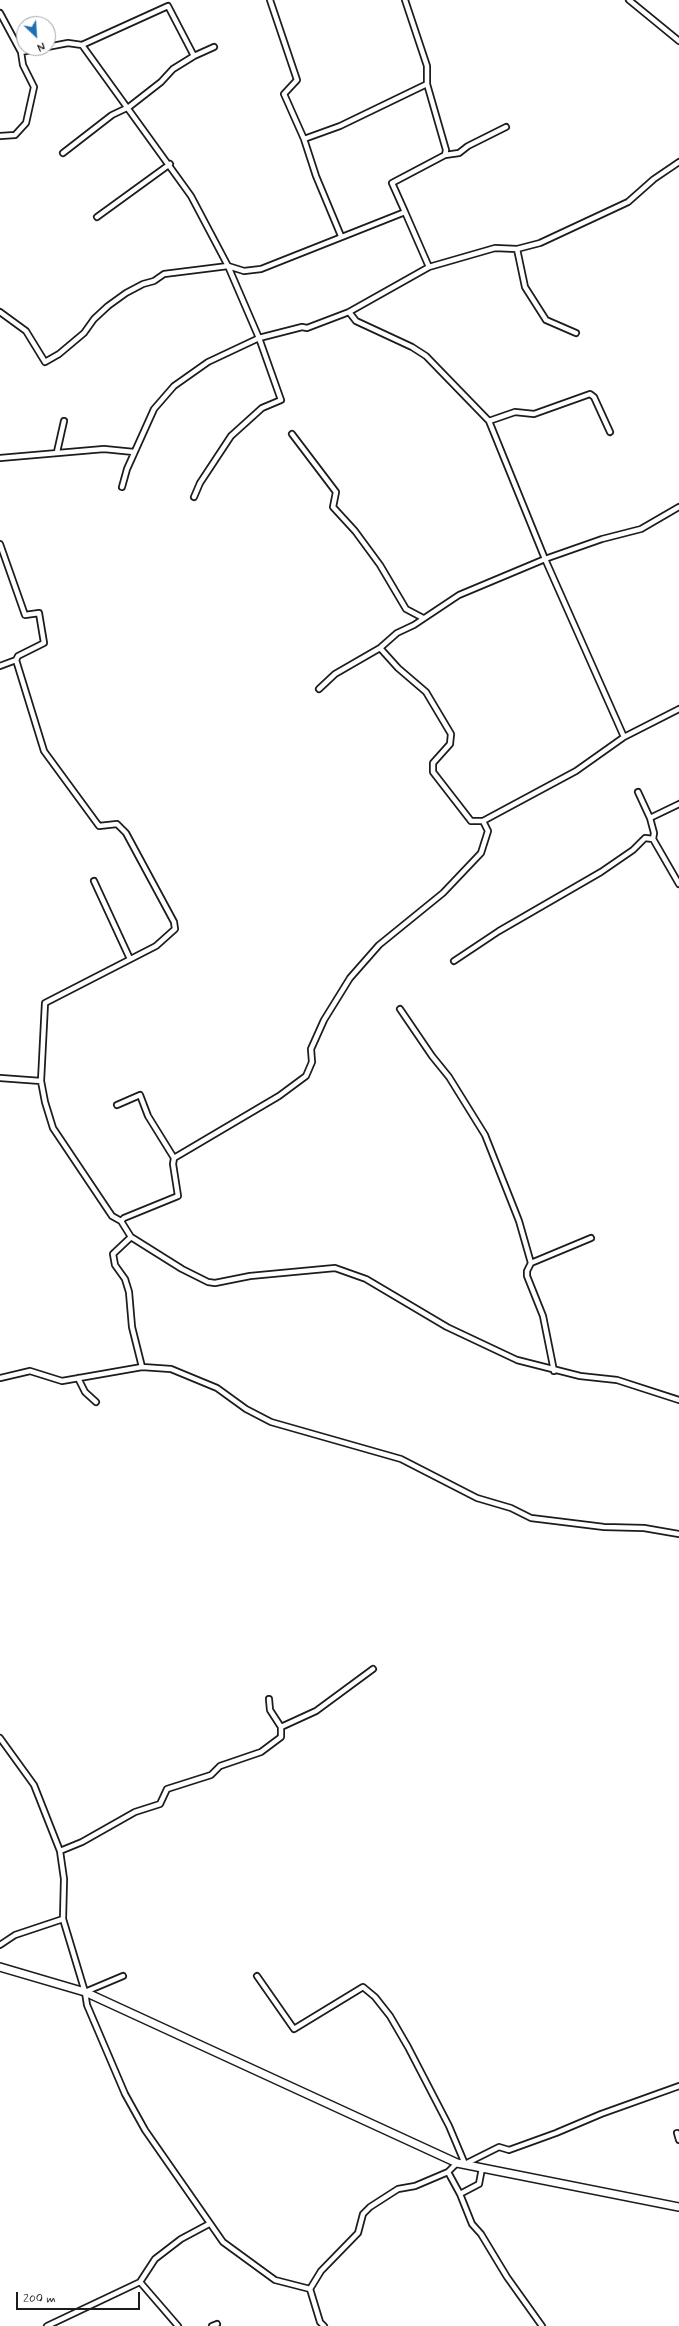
<!DOCTYPE html>
<style>
body{margin:0}
#map{position:relative;width:679px;height:2326px;overflow:hidden;background:#fff;font-family:Mynerve,sans-serif}
canvas{display:block}
.north{position:absolute;left:16px;top:16px;width:40px;height:40px;box-sizing:border-box;background:#fff;border:1px solid #a4a4a4;border-radius:50%;rotate:155deg;font-size:11px;font-weight:700;line-height:16px;text-align:center;color:#1c1c1c}
.north::after{content:'';display:block;margin:auto;width:14px;height:18px;background:#1f6fb2;clip-path:polygon(50% 0,100% 100%,50% 72%,0 100%)}
.scale{position:absolute;left:16px;top:2292px;width:124px;height:18px;box-sizing:border-box;border:2px solid #1c1c1c;border-top:0;padding-left:5px;font-size:12px;line-height:14px;white-space:nowrap;color:#1c1c1c;-webkit-text-stroke:3px #fff;paint-order:stroke}
</style>
<div id="map">
<canvas width="679" height="2326"></canvas>
<div class="north">N</div>
<div class="scale">200 m</div>
</div>
<script>
const ctx = document.querySelector('canvas').getContext('2d');
ctx.lineJoin = 'round';
const toPath = rows => new Path2D(rows.map(r => 'M' + r).join(''));
function strokePath(path, color, width, dash) { ctx.strokeStyle = color; ctx.lineWidth = width; ctx.lineCap = dash ? 'butt' : 'round'; ctx.setLineDash(dash || []); ctx.stroke(path); }
const street = toPath([
 [270,0,297,80,284,94,304,139,316,176,341,236],
 [629,0,679,41],
 [0,13,21,52,23,65,34,87,26,123,15,135,0,136],
 [21,52,68,43,82,45,191,196,228,266,259,338,281,400,262,408,231,436,200,483,194,497],
 [194,56,214,47],
 [304,139,340,126,427,84],
 [63,153,112,115,129,107,161,82,173,69,194,56,168,6,82,45],
 [445,155,459,153,468,146,506,127],
 [405,212,392,183,445,155,446,150,427,84,427,66,405,0],
 [97,217,170,164],
 [517,249,525,287,546,320,576,333],
 [429,267,495,248,517,249,540,243,628,202,654,179,679,162],
 [0,312,26,331,45,362,59,354,84,333,94,319,108,306,126,293,143,284,154,281,164,274,228,266,244,271,261,269,405,212,429,267,349,312,356,321,412,347,426,356,489,421,545,559,624,737],
 [489,421,515,412,534,414,590,394,594,397,610,432],
 [292,434,336,492,333,507,355,531,380,565,406,609,423,618],
 [57,452,64,421],
 [0,458,104,449,134,452],
 [122,487,127,469,154,409,174,386,208,362,259,338,302,327,307,328,349,312],
 [0,544,25,615,39,613,44,643,18,656,16,660,44,751,99,826,117,824,126,833,174,922,175,929,156,946,45,1003,41,1081,45,1102,53,1128,112,1216,121,1221,131,1237,182,1269,208,1282,215,1283,250,1276,335,1268,366,1279,447,1327,517,1360,580,1376,617,1380,679,1400],
 [380,648,397,633,414,625,459,595,545,559,602,539,641,529,679,507],
 [0,666,16,660],
 [638,792,650,818,654,833,653,839,679,884],
 [650,818,679,804],
 [483,821,576,771,624,737,679,709],
 [94,881,130,959],
 [454,961,499,931,601,872,633,850,645,838,653,839],
 [400,1009,432,1056,449,1077,485,1135,519,1221,531,1263,527,1271,527,1276,543,1316,554,1371],
 [0,1078,41,1081],
 [117,1105,140,1095,148,1116,174,1158],
 [121,1221,124,1218,178,1196,173,1164,174,1158,279,1096,306,1076,312,1062,311,1049,324,1020,350,978,379,945,443,893,481,853,488,831,483,821,471,821,433,772,433,763,450,744,451,734,426,692,398,668,380,648,335,674,319,689],
 [131,1237,113,1254,115,1265,125,1279,129,1292,132,1327,142,1367],
 [531,1263,591,1238],
 [0,1378,30,1371,62,1381,142,1367,171,1369,217,1388,246,1409,271,1422,401,1459,477,1498,511,1508,531,1518,604,1527,644,1528,679,1534],
 [78,1378,85,1392,96,1402],
 [281,1727,316,1711,373,1669],
 [0,1738,34,1785,60,1851,64,1879,63,1919,85,1992],
 [60,1851,82,1842,135,1812,160,1804,167,1789,211,1775,220,1766,261,1752,281,1737,281,1727,270,1710,269,1699],
 [0,1945,15,1935,63,1919],
 [123,1976,85,1992,87,2005,125,2094,145,2130,223,2242,275,2280,310,2289,321,2271,358,2233,363,2214,370,2207,398,2189,415,2186,448,2172,457,2163],
 [257,1976,294,2029,363,1987,375,1997,390,2016,408,2047,449,2126,465,2164,499,2147,509,2150,556,2133,601,2114,679,2086],
 [677,2133,679,2140],
 [448,2172,460,2194,472,2224,481,2234,507,2277,542,2326],
 [460,2194,479,2184,482,2168],
 [140,2282,178,2326],
 [310,2289,320,2322,324,2326],
 [47,2326,140,2282,155,2259,181,2239,209,2224],
 [212,2326,217,2324]
]);
const secondary = toPath([
 [0,1967,85,1992,457,2163,679,2207]
]);
strokePath(street, '#1c1c1c', 8);
strokePath(secondary, '#1c1c1c', 10);
strokePath(street, '#fff', 4.5);
strokePath(secondary, '#fff', 7);
</script>
